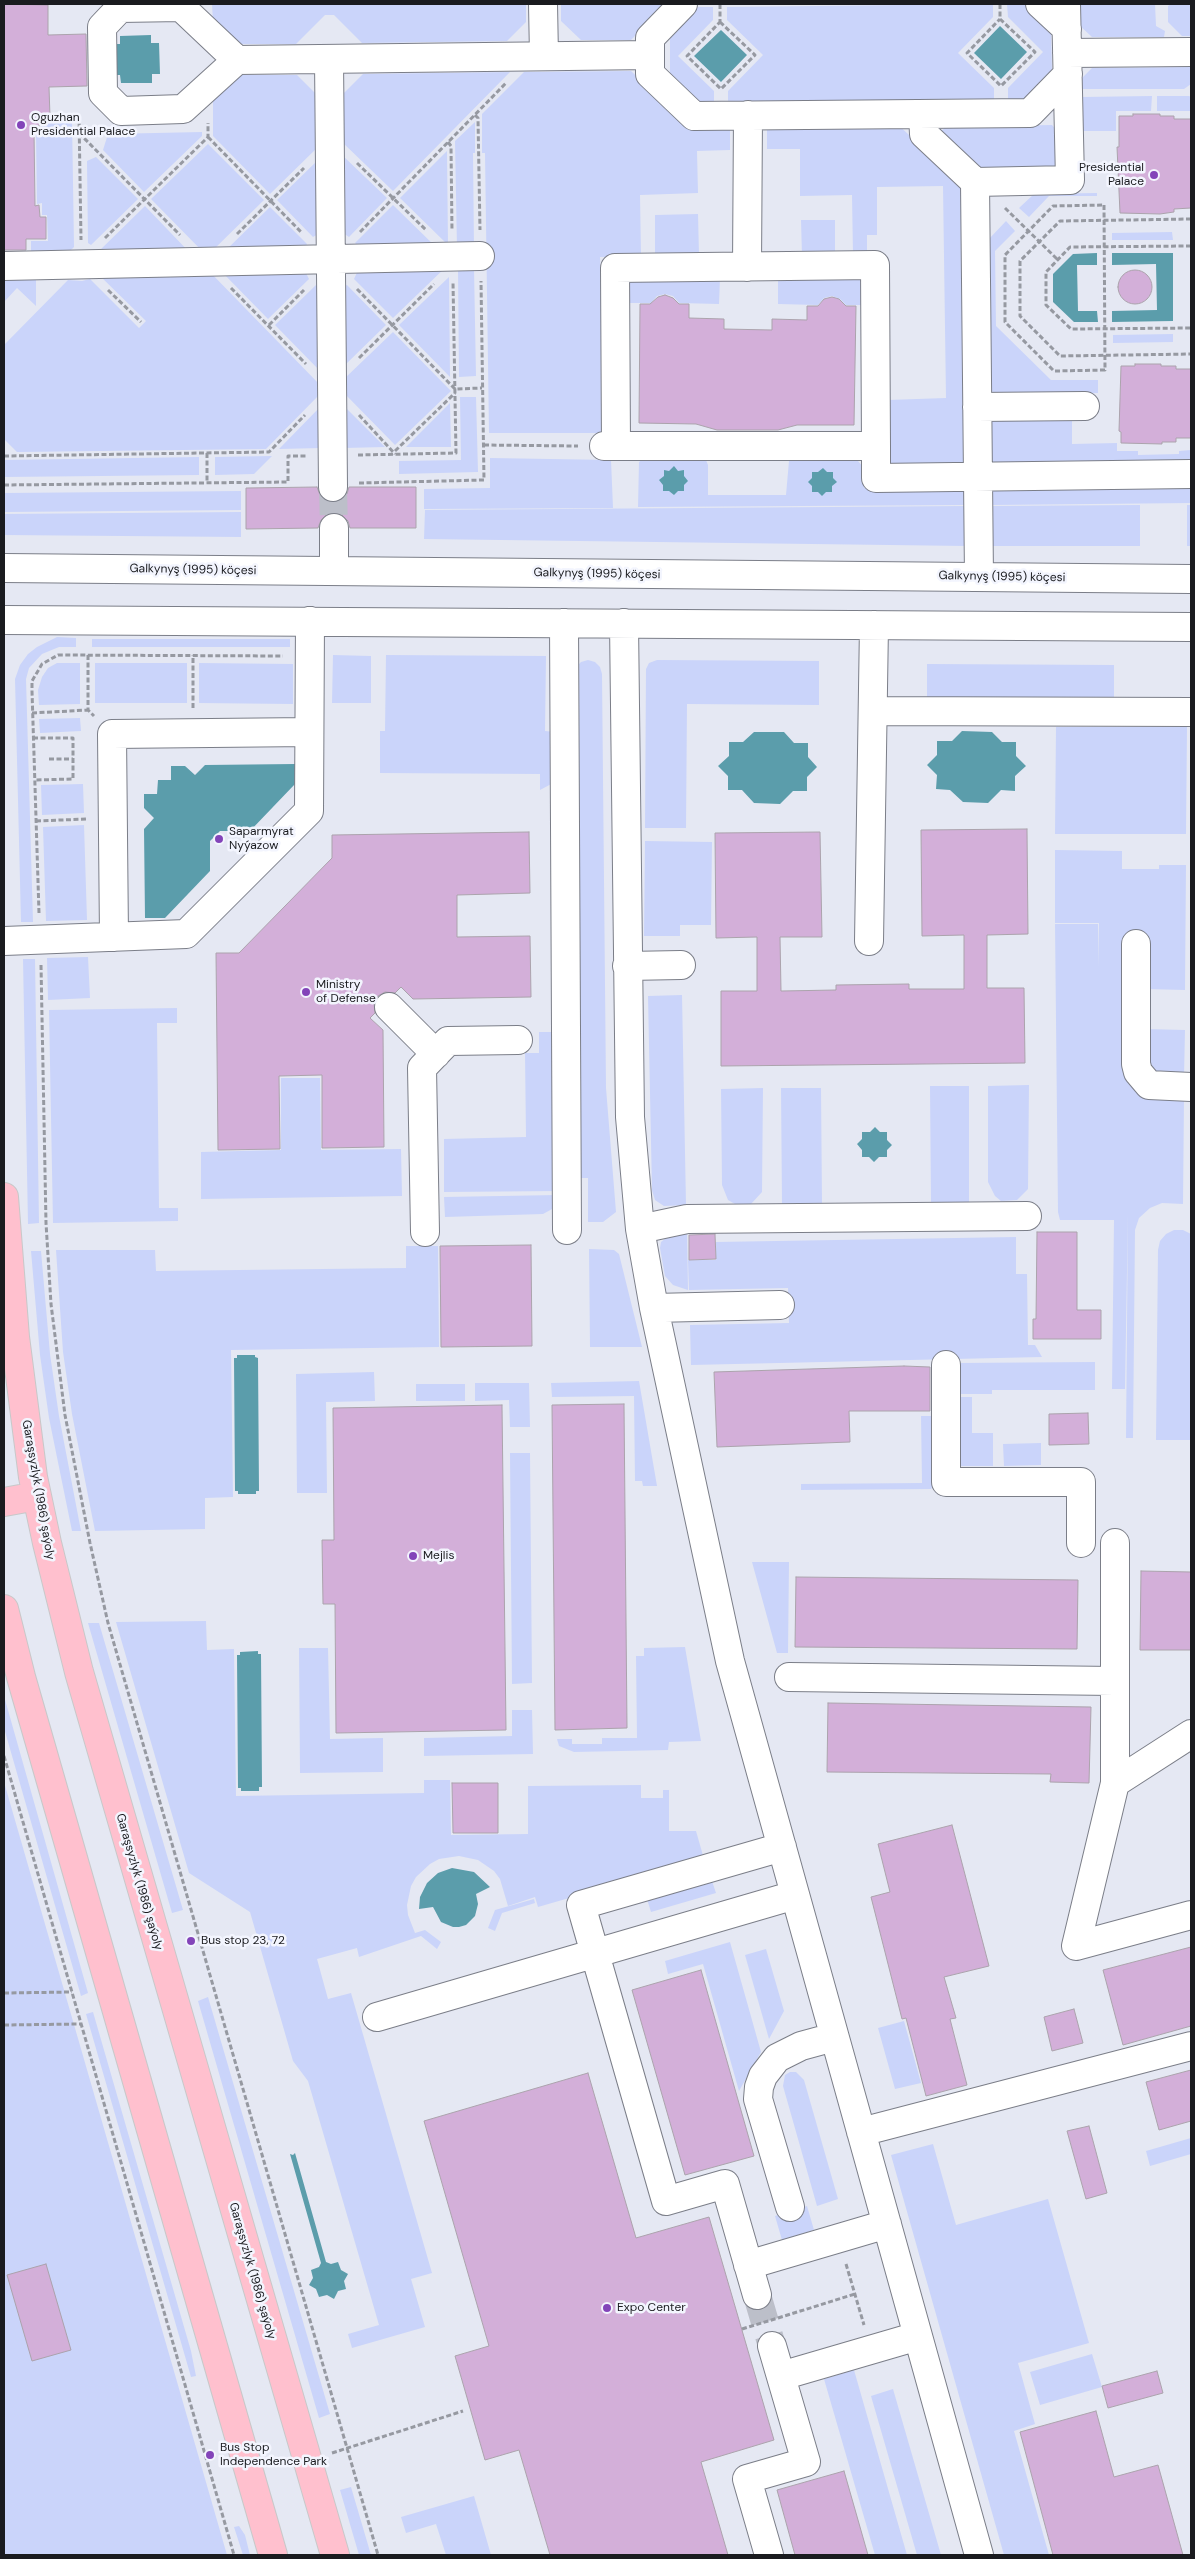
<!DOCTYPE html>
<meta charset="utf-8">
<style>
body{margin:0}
#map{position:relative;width:1195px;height:2559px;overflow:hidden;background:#e5e8f3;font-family:"DM Sans",sans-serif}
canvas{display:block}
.frame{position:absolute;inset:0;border:5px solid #1a1b1f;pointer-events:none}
</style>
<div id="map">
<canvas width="1195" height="2559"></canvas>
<div class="frame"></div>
</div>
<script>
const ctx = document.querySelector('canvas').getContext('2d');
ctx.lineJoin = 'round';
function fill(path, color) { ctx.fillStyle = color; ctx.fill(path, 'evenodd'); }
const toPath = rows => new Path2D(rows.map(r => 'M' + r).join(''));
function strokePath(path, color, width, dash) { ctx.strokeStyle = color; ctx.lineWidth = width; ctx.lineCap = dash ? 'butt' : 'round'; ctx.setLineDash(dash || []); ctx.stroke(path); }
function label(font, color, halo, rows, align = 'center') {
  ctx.font = font + ' "DM Sans",sans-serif'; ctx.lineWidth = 5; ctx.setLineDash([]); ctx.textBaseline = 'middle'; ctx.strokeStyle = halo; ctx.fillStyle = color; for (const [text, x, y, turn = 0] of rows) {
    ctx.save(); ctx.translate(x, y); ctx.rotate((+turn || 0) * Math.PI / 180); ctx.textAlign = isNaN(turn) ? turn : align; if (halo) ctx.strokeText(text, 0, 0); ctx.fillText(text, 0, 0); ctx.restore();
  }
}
fill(toPath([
 [212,4,526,4,526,22,507,41,362,43,334,15,325,15,296,44,236,44,213,22],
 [561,4,666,4,631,40,581,40,561,21],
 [993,4,993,17,958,53,994,88,994,102,728,105,728,91,763,55,727,20,727,7],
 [1007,4,1024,4,1051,31,1052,72,1024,101,1008,102,1008,88,1043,52,1008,17],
 [1078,4,1155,4,1156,26,1165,31,1164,37,1092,37,1078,24],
 [1171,4,1191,4,1191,36,1182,36,1168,22,1168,6],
 [698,7,713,7,713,20,678,56,714,91,714,105,699,105,670,77,670,35],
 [1191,67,1191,84,1184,89,1082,89,1082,78,1092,68],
 [631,71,688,126,730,125,730,150,697,151,698,193,640,195,641,256,600,257,604,433,489,433,485,153,482,153,482,114,524,72],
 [510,72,393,191,342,142,341,96,363,74],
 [237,75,297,75,318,96,319,146,270,194,213,136,213,98],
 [1152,96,1151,111,1116,111,1116,131,1082,131,1082,97],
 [1157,96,1189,96,1191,97,1191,111,1157,111],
 [72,119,74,247,64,257,31,258,31,241,48,241,47,215,42,215,42,203,37,204,36,135,41,135,41,120],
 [475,122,475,153,473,153,474,249,457,249,455,141],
 [767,124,897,124,952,174,962,189,967,466,889,467,888,400,946,398,943,186,877,187,877,235,867,235,867,255,853,255,852,195,800,196,800,149,767,149],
 [1052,125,1057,131,1055,168,981,170,940,132,946,127],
 [202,132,202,136,144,192,103,150,108,134],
 [208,144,264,200,207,256,151,199],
 [447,151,448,245,400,198],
 [342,155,387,198,349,237,343,233],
 [96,157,138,199,91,245,88,243,87,161],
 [319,159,320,233,313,237,277,200],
 [1097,193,1097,196,1049,196,1029,217,1019,208,1034,194],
 [393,205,439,250,357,245,355,243],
 [145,206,192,255,98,252],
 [270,207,307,244,306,246,222,254],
 [698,214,699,255,655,256,655,215],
 [801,220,835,220,835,256,802,256],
 [1006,221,1015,231,995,251,996,326,1051,380,1098,380,1098,393,999,395,991,391,989,239],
 [1172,232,1173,240,1112,240,1112,233],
 [448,265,393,318,354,279,360,266],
 [303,267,309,279,268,319,219,269],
 [458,268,474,268,476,376,459,377],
 [207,269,321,386,321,393,266,449,17,452,4,439,4,345,68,280,82,281,90,279,139,328,146,321,98,274],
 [4,275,36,275,36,306,17,288,4,302],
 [869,275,868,305,846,305,840,299,832,296,824,298,818,305,778,304,778,277],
 [449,277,450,377,399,325],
 [720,278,719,304,679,303,673,296,665,294,657,296,651,303,628,303,629,280],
 [316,285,320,287,321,372,275,325],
 [347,285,386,325,344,366,343,287],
 [393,332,451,391,395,445,344,393,344,379],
 [1173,334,1173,342,1113,343,1113,335],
 [460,397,476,397,478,472,399,474,399,461,461,460],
 [450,403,451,447,406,447],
 [321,406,321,448,279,449],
 [344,406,385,447,344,448],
 [1072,418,1072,444,1117,443,1117,451,1138,451,1138,455,1179,454,1179,451,1191,450,1191,463,991,465,992,420],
 [272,456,254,474,215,475,215,457],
 [199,457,199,475,4,477,4,460],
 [490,458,611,460,613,508,424,509,424,489,490,488],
 [643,459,706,460,708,465,708,495,786,495,789,461,858,461,864,468,864,488,966,488,966,505,638,507,639,462],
 [1191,486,1191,503,991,505,991,488],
 [241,491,241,510,4,512,4,493],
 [1140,505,1140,546,991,546,991,506],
 [1187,505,1191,505,1191,546,1187,546],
 [967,506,967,546,424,539,425,510],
 [241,512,241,537,4,535,4,514],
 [57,637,76,638,76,647,59,647,42,654,29,668,26,679,33,922,21,922,15,679,20,665,28,654,37,647],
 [92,639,290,639,290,647,92,647],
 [333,655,371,656,371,703,332,703],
 [386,655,546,656,545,731,555,732,555,782,540,790,540,774,380,773,380,731,385,731],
 [588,660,595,662,600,667,602,674,606,1088,616,1212,603,1222,588,1222,588,1178,580,1178,576,667,581,662],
 [657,660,819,661,819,705,687,704,686,828,645,828,646,669,649,663],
 [57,663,80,663,80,704,39,705,38,690,42,677,48,668],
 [95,663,187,663,187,703,95,703],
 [199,663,293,664,293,704,199,703],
 [927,664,1114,665,1114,699,927,698],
 [80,718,81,731,40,733,39,719],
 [1056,727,1187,727,1186,834,1055,834],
 [83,784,84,813,42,815,41,785],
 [84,825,87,920,46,921,43,827],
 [645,841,712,842,711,925,680,925,680,936,644,936],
 [1055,850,1122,851,1122,869,1159,869,1159,865,1186,865,1185,990,1145,989,1125,1064,1184,1098,1183,1204,1162,1203,1150,1208,1139,1218,1135,1230,1133,1438,1126,1438,1128,1212,1125,1389,1112,1389,1114,1220,1060,1220,1058,1212,1055,924,1098,924,1098,967,1099,923,1055,923],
 [88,957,90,998,48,1000,47,958],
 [23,959,35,959,39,1223,28,1224],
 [682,995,686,1205,664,1206,655,1200,652,1190,648,996],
 [177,1008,177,1023,157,1023,159,1208,178,1208,178,1221,53,1223,49,1010],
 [1144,1029,1185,1030,1184,1077,1149,1070],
 [539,1032,557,1032,558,1191,444,1192,444,1139,526,1137,525,1053,539,1053],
 [281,1078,320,1078,321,1150,401,1149,402,1196,201,1199,201,1152,281,1150],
 [1029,1085,1028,1189,1017,1200,1001,1201,995,1196,988,1182,988,1086],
 [930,1086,969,1086,969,1203,931,1203],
 [763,1088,762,1192,751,1204,735,1204,728,1200,722,1185,721,1089],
 [781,1088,821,1088,822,1204,782,1205],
 [558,1195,554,1208,543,1214,445,1217,444,1197],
 [1174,1230,1183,1230,1191,1234,1191,1440,1156,1440,1158,1250,1160,1241,1166,1234],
 [687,1232,688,1290,673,1285,665,1276,660,1248,661,1242,671,1234],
 [1016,1237,1016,1274,1027,1274,1028,1345,1035,1345,1042,1357,691,1365,690,1325,789,1323,788,1288,689,1290,688,1260,716,1260,716,1242],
 [406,1246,438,1246,439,1347,231,1350,233,1497,205,1498,205,1529,95,1531,72,1414,63,1352,56,1250,155,1250,156,1271,406,1268],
 [589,1249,614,1250,619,1254,642,1347,590,1347],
 [31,1251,41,1251,50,1354,59,1416,81,1531,72,1531,49,1418,40,1355],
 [1095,1362,1095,1390,992,1390,992,1394,957,1394,957,1363],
 [374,1372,375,1401,326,1402,327,1493,297,1493,296,1374],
 [639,1381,657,1486,643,1486,642,1481,635,1481,634,1396,552,1397,551,1383],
 [475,1383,529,1383,530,1427,510,1427,509,1400,475,1401],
 [416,1384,465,1384,465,1401,416,1401],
 [958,1397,972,1397,972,1433,993,1433,993,1466,958,1466],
 [921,1416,935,1416,935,1481,931,1489,801,1490,801,1484,922,1483],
 [1041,1443,1041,1465,1004,1466,1003,1444],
 [510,1453,530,1453,532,1683,512,1684],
 [752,1562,789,1562,788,1653,777,1653],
 [206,1621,207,1650,234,1649,236,1796,424,1793,424,1780,450,1780,451,1835,528,1834,528,1786,641,1785,641,1798,663,1798,663,1790,669,1790,669,1831,696,1831,704,1859,538,1907,535,1897,508,1906,500,1879,494,1871,478,1860,459,1856,439,1859,430,1864,416,1877,411,1886,407,1905,408,1915,415,1933,425,1930,441,1942,437,1949,421,1936,359,1957,357,1948,317,1959,328,1999,351,1993,432,2273,411,2279,425,2327,352,2348,348,2334,379,2325,308,2081,293,2061,250,1912,189,1873,116,1622],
 [88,1623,99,1623,183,1910,172,1913],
 [685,1647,701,1741,669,1742,668,1750,574,1752,559,1746,557,1739,572,1739,572,1744,602,1744,602,1738,637,1738,636,1656,644,1656,644,1648],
 [299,1648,328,1648,330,1739,383,1738,383,1772,300,1773],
 [4,1696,88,1993,81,1996,4,1728],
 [512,1710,532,1710,533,1754,424,1756,424,1738,512,1736],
 [4,1782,227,2555,4,2555],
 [712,1881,716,1893,651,1912,647,1899],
 [534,1899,535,1903,502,1913,495,1931,488,1928,495,1910],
 [730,1942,761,2052,739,2091,703,1964,668,1974,665,1961],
 [766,1949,784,2011,769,2039,745,1955],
 [208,1997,330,2414,319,2418,198,2001],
 [93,2012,191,2351,196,2376,191,2377,86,2014],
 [904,2021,921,2083,895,2089,878,2028],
 [790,2072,796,2072,804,2080,838,2199,817,2206,783,2086,785,2075],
 [1191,2138,1191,2154,1150,2166,1146,2151],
 [933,2144,956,2225,1048,2199,1089,2343,1018,2363,1035,2424,1014,2431,1049,2555,1004,2555,891,2155],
 [807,2206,814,2230,782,2240,775,2216],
 [1092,2354,1102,2387,1040,2405,1030,2372],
 [854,2370,907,2555,875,2555,824,2379],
 [893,2389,941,2555,917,2555,871,2396],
 [351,2487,371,2555,359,2555,340,2490],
 [474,2496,491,2555,446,2555,436,2524,406,2533,401,2517],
 [239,2526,245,2535,250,2555,243,2555,234,2527]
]), '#cad4fa');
fill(toPath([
 [1000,26,1027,52,1001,79,974,53],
 [721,30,747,55,721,82,694,56],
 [151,35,151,43,159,43,160,74,152,74,152,83,121,83,120,75,112,75,112,44,120,44,120,36],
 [1097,253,1097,265,1077,265,1078,311,1097,311,1098,322,1074,322,1053,302,1053,274,1073,254],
 [1112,253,1173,253,1173,321,1112,322,1112,311,1157,310,1156,264,1112,265],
 [674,466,678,471,684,470,684,476,688,481,684,485,684,491,678,491,674,495,669,491,663,491,663,485,659,480,664,476,664,470,669,471],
 [823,468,827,472,833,472,833,478,837,482,832,486,832,492,826,492,822,496,818,492,812,492,812,486,808,482,812,478,812,472,818,472],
 [962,731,992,732,1002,742,1016,742,1016,756,1026,766,1015,776,1015,791,1001,790,988,803,963,802,950,790,936,789,937,775,927,765,937,755,937,741,952,741],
 [754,732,784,732,794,743,808,743,808,757,817,767,807,777,807,791,793,791,780,804,754,803,742,790,728,790,728,776,718,766,729,756,729,742,743,742],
 [295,764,295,784,250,831,220,831,210,841,210,871,165,918,145,918,144,829,154,818,144,808,144,794,157,794,158,780,171,780,171,766,185,766,195,775,205,765],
 [875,1127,880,1132,887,1132,887,1140,892,1145,887,1150,887,1157,879,1157,874,1162,869,1157,862,1157,862,1150,857,1144,862,1139,862,1132,870,1132],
 [237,1355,255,1355,255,1357,258,1358,259,1491,256,1491,256,1494,238,1494,238,1491,235,1491,234,1358,237,1358],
 [258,1651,258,1654,261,1654,262,1787,259,1787,259,1791,241,1791,241,1788,238,1788,237,1655,240,1655,240,1652],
 [452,1868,474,1872,490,1887,476,1894,478,1904,475,1916,466,1925,459,1927,453,1927,441,1922,433,1907,419,1909,420,1897,427,1883,438,1873],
 [295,2153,326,2262,331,2264,338,2262,341,2270,348,2274,344,2281,346,2289,338,2291,334,2299,327,2295,319,2297,316,2289,309,2285,313,2278,311,2270,319,2267,321,2263,290,2154,293,2155]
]), '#5b9dab');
const building = toPath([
 [4,4,48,5,48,35,86,34,87,86,49,87,50,117,39,117,39,133,34,132,35,206,39,205,40,217,46,217,46,239,26,239,26,250,4,250,4,4],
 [1133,114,1160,114,1160,116,1174,116,1174,119,1191,119,1191,208,1174,209,1174,212,1160,214,1120,213,1117,147,1119,147,1119,116,1133,116,1133,114],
 '1118 287a17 17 0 1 1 34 0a17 17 0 1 1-34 0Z',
 [665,295,673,298,679,304,689,304,689,318,724,319,724,329,772,330,772,319,807,320,807,306,818,306,824,299,832,297,839,299,846,306,856,306,854,425,797,425,778,430,717,430,696,424,639,423,640,304,650,304,658,297,665,295],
 [1135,364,1161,364,1161,366,1176,366,1176,369,1191,369,1191,438,1176,438,1176,442,1162,442,1162,444,1121,443,1121,432,1119,431,1121,366,1135,366,1135,364],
 [317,487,320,495,326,501,333,503,341,500,347,494,349,487,416,487,416,528,350,528,348,521,342,515,334,512,327,514,321,520,318,528,246,529,246,488,317,487],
 [1027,829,1028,934,987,935,987,988,1024,988,1025,1063,721,1066,721,991,757,991,757,937,716,938,715,833,820,832,822,937,780,937,781,991,836,990,836,985,909,984,909,989,964,989,964,935,922,936,921,830,1027,829],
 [529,832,530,893,457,895,457,937,530,936,531,997,413,999,401,987,395,993,385,992,378,996,374,1003,375,1013,370,1018,383,1030,384,1147,322,1148,322,1075,279,1076,280,1149,218,1150,216,953,239,953,332,858,332,835,529,832],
 [1037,1232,1077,1232,1077,1310,1101,1310,1101,1339,1033,1339,1033,1319,1036,1319,1037,1232],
 [715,1234,716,1259,689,1260,689,1235,715,1234],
 [531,1245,532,1346,441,1347,440,1246,531,1245],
 [904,1366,930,1367,930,1411,849,1411,850,1442,717,1447,714,1372,904,1366],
 [624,1404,627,1728,555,1730,552,1405,624,1404],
 [502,1405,506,1730,336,1733,335,1604,323,1604,322,1540,334,1540,333,1408,502,1405],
 [1088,1413,1089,1444,1049,1445,1049,1414,1088,1413],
 [1141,1571,1191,1572,1191,1650,1140,1650,1141,1571],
 [796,1577,1078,1580,1077,1649,795,1647,796,1577],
 [828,1703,1091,1707,1089,1783,1050,1782,1051,1774,827,1772,828,1703],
 [452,1783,498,1783,498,1833,453,1833,452,1783],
 [952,1825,989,1966,944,1977,956,2018,950,2019,967,2085,926,2096,906,2018,902,2019,871,1897,890,1892,878,1844,952,1825],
 [1191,1947,1191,2026,1123,2045,1103,1970,1191,1947],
 [701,1970,754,2156,685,2175,632,1990,701,1970],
 [1074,2009,1083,2043,1052,2051,1044,2017,1074,2009],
 [1191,2070,1191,2121,1159,2130,1146,2082,1191,2070],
 [588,2073,636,2238,709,2217,774,2440,701,2462,728,2555,550,2555,519,2450,485,2460,455,2356,489,2346,424,2121,588,2073],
 [1089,2126,1107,2193,1086,2199,1067,2131,1089,2126],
 [46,2264,71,2350,32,2361,7,2275,46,2264],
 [1157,2371,1163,2393,1108,2408,1102,2386,1157,2371],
 [1096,2411,1114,2477,1158,2465,1183,2555,1053,2555,1020,2432,1096,2411],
 [844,2471,868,2555,795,2555,777,2490,844,2471]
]);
fill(building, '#d3afd9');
strokePath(building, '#aba3ac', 1);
strokePath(toPath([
 [333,487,334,528],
 [757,2295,772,2346]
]), '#bcbfc9', 28, [28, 14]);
const minor = toPath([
 [543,4,544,56],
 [683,4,650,38,650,74,694,116,1030,113,1068,74],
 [1040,4,1067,29],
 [1067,53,1191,52],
 [329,59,333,487],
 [237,60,181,7,120,8,102,27,103,93,121,111,183,109,237,60,650,55],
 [923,114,924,134,975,182,1070,180,1066,4],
 [975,182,979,577],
 [4,266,480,256],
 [747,267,748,115],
 [977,407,1085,406],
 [604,446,876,446,876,478,1191,474],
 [616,446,615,268,875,265,876,446],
 [334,528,334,571],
 [4,568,1191,579],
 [4,620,1191,627],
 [564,623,567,1230],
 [624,623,630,1117,640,1229,654,1308,730,1661,979,2555],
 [873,711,1191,712],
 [114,937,112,734,309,732],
 [4,941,186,934,309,811,310,621],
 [869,941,874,625],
 [1136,944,1136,1064,1138,1072,1149,1085,1191,1087],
 [627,966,681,965],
 [389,1007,436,1054],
 [640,1229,687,1219,1027,1216],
 [425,1232,422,1068,448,1041,518,1040],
 [654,1308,780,1305],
 [946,1365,946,1482,1081,1482,1081,1543],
 [1115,1543,1115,1783,1076,1946,1191,1915],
 [789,1677,1114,1681],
 [1115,1783,1191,1734],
 [377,2017,795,1895],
 [861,2132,1191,2046],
 [790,2207,758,2099,759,2087,763,2076,777,2058,801,2046,834,2037],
 [748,2265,887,2224],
 [757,2295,725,2184,666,2201,581,1905,782,1847],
 [781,2376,918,2336],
 [769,2555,747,2479,806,2462,772,2346]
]);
const major = toPath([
 [4,1197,15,1337,33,1477,47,1543,79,1672,335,2555],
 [4,1502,37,1496],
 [4,1609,21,1677,273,2555]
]);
strokePath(minor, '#7b7e88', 30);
strokePath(major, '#c8c8c9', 30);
strokePath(toPath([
 [720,4,720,22],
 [1000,4,1000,19],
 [1000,19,1035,52,1001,86,967,53,1000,19],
 [720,22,755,55,721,89,687,56,720,22],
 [475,115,478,118,480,230],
 [79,116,81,240],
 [79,133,180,235],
 [208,137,302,233],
 [448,142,451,146,452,231],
 [357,163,426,230],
 [1104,205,1105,370,1054,371,1005,322,1005,255,1053,206,1104,205],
 [1005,208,1058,260],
 [1191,219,1060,221,1020,261,1020,316,1060,356,1191,354],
 [360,232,506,83],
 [237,234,304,168],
 [105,238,208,137,208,123],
 [1191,246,1070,247,1046,272,1046,305,1071,329,1191,328],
 [231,288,306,364],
 [357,289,455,389,482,388],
 [108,290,141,322],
 [269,325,304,290],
 [359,358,434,284],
 [359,415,395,454],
 [484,445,578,446],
 [395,451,455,393],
 [207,453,207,483],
 [358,455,456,453,453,282],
 [4,456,269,452,305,415],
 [359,483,484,480,481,281],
 [4,485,288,482,288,456,307,456],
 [88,655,88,710,94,716],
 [193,708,193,655],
 [32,713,88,710],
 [33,738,73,738,73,779,35,780],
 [49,759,73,759],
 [36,821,87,819],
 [39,913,32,691,32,681,42,664,58,655,283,656],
 [41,965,46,1223,51,1304,65,1415,90,1543,108,1623,378,2555],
 [4,1756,234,2555],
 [4,1993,72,1992],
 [4,2025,81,2024],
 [846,2264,864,2325],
 [778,2318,855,2294],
 [332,2453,463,2411]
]), '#9699a1', 3, [5, 2.5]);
strokePath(minor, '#fff', 28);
strokePath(major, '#ffc0ce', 28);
strokePath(toPath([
 [742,2329,778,2318]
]), '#9699a1', 3, [5, 2.5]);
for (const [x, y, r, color] of [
 [21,125,5,"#8344b9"],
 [1154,175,5,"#8344b9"],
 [219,839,5,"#8344b9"],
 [306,992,5,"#8344b9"],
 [413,1556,5,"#8344b9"],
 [191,1941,5,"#8344b9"],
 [607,2308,5,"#8344b9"],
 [210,2455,5,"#8344b9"]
]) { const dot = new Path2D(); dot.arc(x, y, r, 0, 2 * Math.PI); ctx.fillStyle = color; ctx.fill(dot); strokePath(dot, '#f3f5fe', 2); }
label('12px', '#1a1b1f', '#f3f5fe', [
 ["Oguzhan",31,118],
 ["Presidential Palace",31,132],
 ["Presidential",1144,168,"right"],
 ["Palace",1144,182,"right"],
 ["Saparmyrat",229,832],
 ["Nyýazow",229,846],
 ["Ministry",316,985],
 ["of Defense",316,999],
 ["Mejlis",423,1556],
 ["Bus stop 23, 72",201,1941],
 ["Expo Center",617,2308],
 ["Bus Stop",220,2448],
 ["Independence Park",220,2462]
], 'left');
label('12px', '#1a1b1f', '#f3f5fe', [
 ["Galkynyş (1995) köçesi",193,570,1],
 ["Galkynyş (1995) köçesi",597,574,1],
 ["Galkynyş (1995) köçesi",1002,577,1],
 ["Garaşsyzlyk (1986) şaýoly",38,1490,80],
 ["Garaşsyzlyk (1986) şaýoly",139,1882,74],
 ["Garaşsyzlyk (1986) şaýoly",252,2271,74]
]);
</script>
